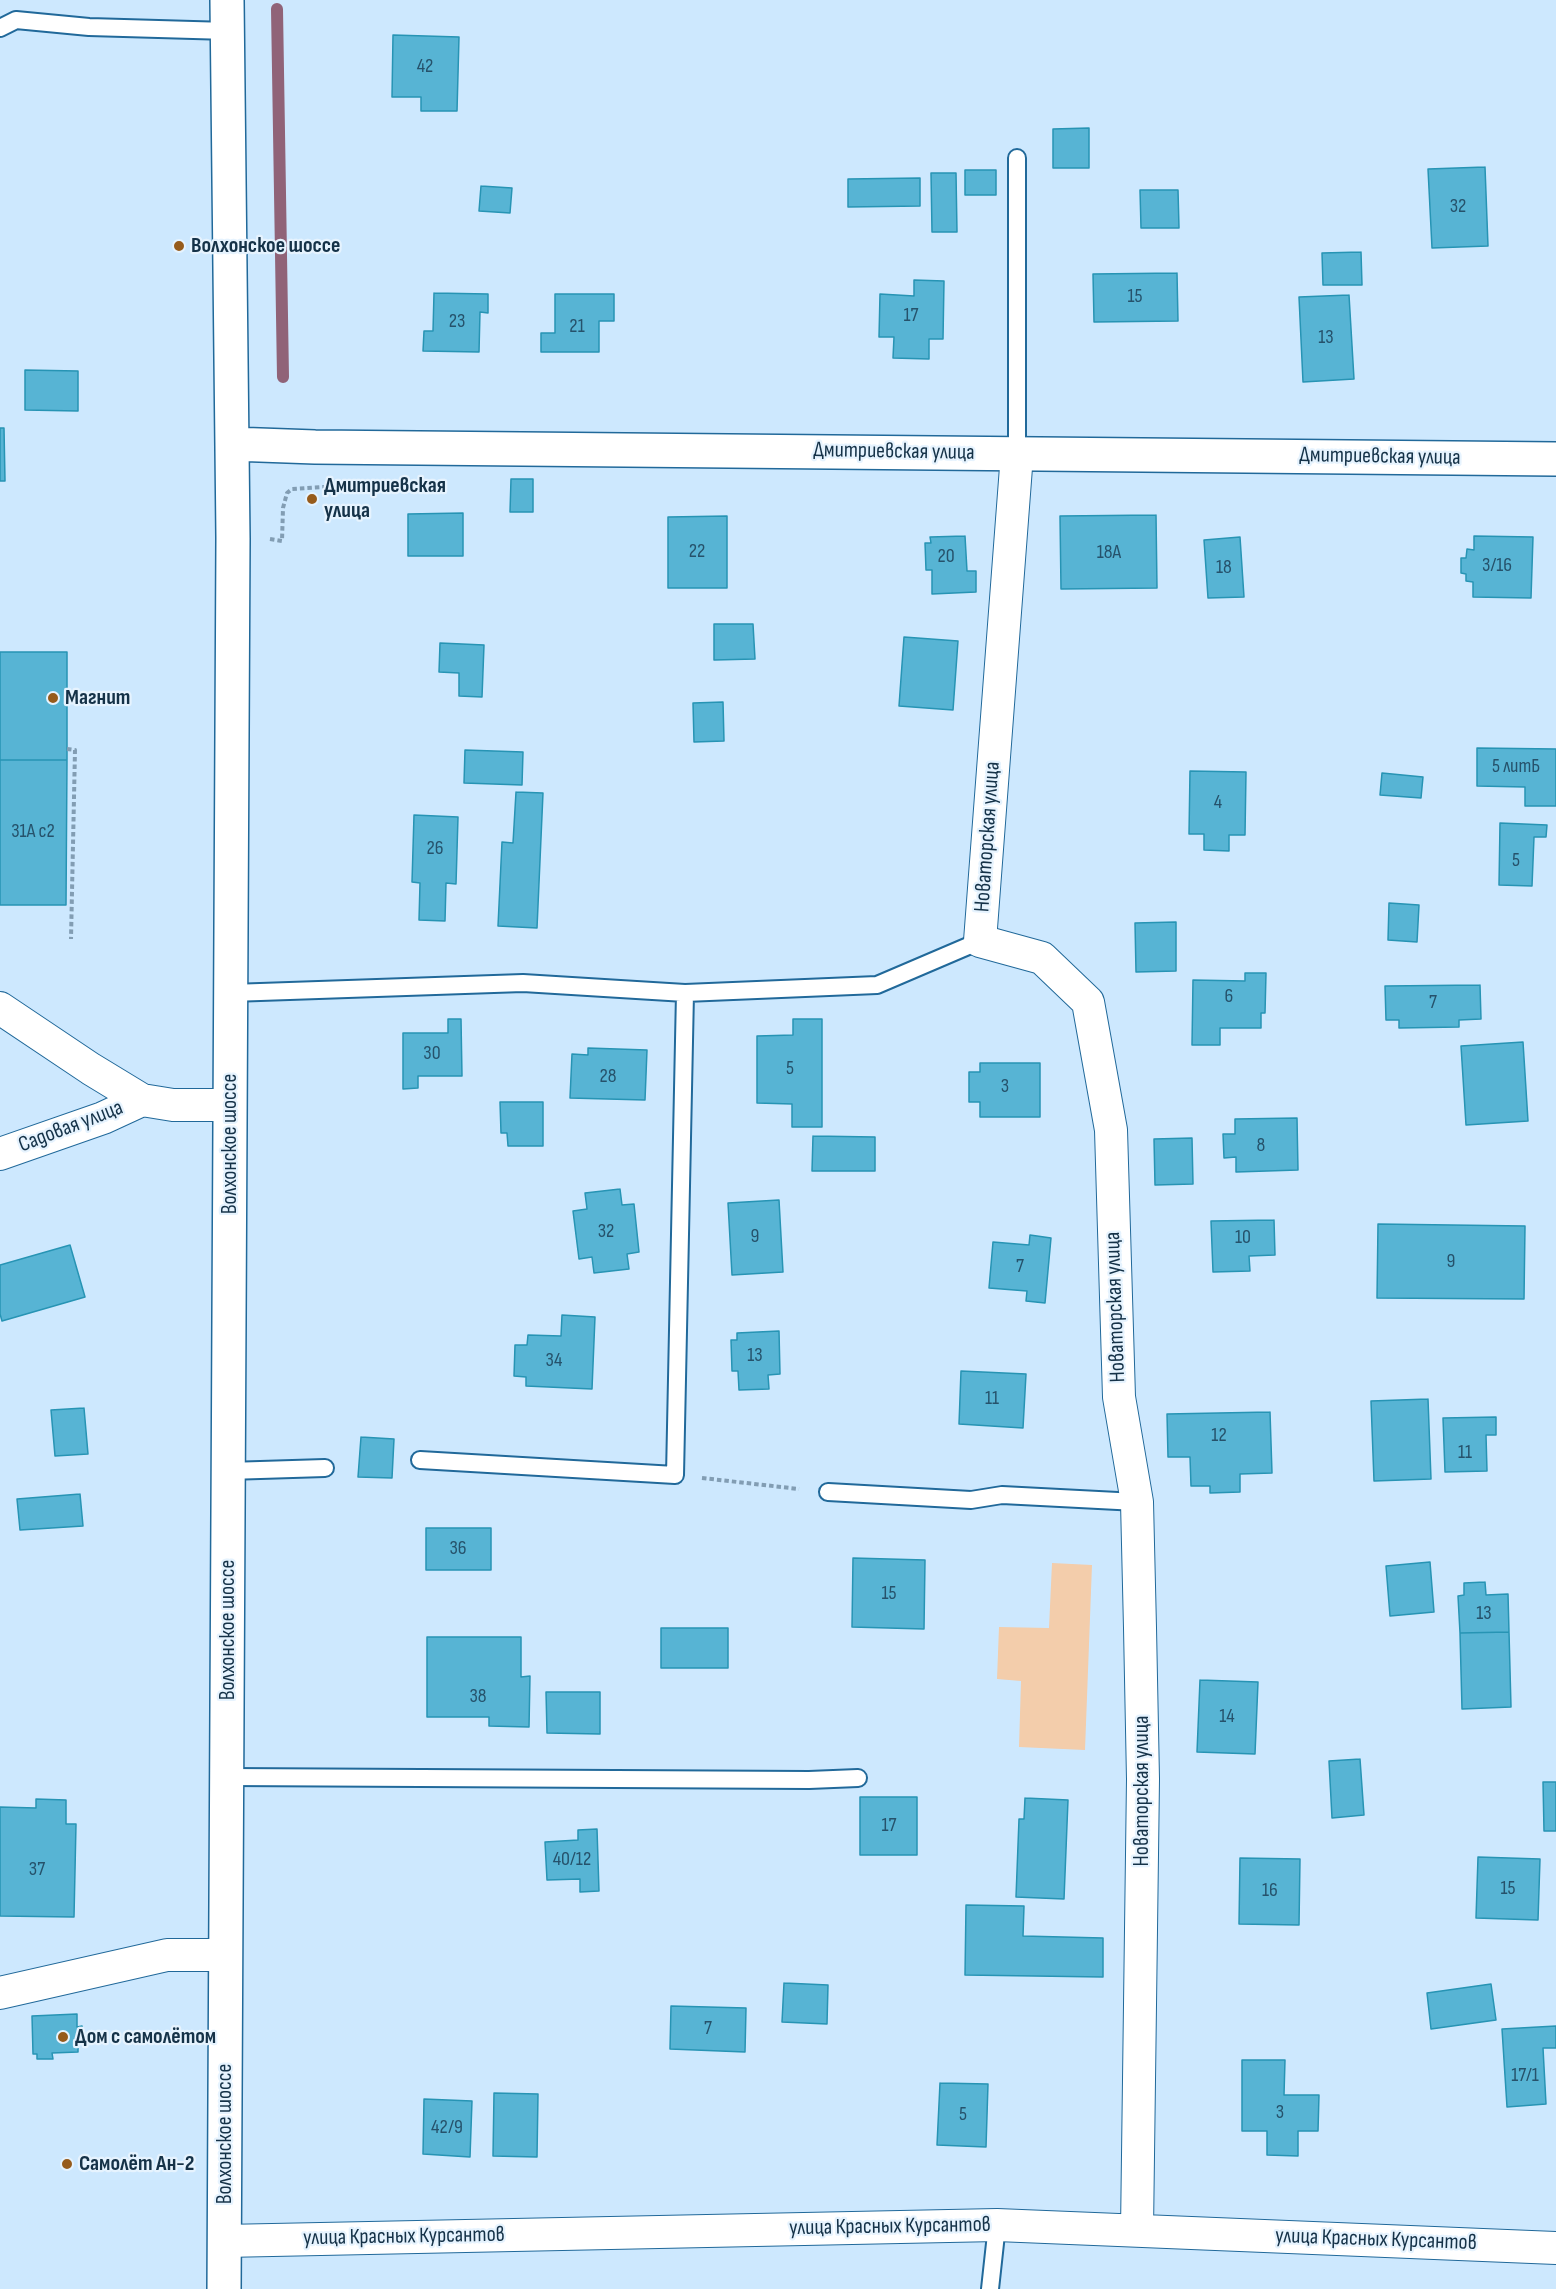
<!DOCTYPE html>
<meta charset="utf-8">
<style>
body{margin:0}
canvas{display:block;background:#cde8fe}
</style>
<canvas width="1556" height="2289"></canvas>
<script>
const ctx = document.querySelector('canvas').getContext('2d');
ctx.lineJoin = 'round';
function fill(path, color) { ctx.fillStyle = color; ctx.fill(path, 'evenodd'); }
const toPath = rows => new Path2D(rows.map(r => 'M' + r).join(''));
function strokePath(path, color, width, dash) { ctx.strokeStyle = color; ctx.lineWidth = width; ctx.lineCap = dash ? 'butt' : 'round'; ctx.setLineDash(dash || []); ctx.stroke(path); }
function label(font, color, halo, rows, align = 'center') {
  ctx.font = font + ' "Sofia Sans Condensed",sans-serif'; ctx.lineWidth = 4.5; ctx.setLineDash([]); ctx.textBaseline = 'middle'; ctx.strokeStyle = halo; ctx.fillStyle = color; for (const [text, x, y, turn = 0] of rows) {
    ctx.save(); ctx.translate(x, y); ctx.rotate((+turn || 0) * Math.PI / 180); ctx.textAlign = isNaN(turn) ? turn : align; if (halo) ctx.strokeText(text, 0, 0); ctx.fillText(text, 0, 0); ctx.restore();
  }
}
fill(toPath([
 [1052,1563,1092,1565,1085,1750,1019,1747,1021,1681,997,1679,999,1627,1049,1628]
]), '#f3cdab');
strokePath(toPath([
 [277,9,283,377]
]), '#906378', 12);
const building = toPath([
 [393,35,459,37,457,111,421,111,421,97,392,97,393,35],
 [1089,128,1089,168,1053,168,1053,129,1089,128],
 [1485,167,1488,246,1432,248,1428,169,1485,167],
 [965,170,996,170,996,195,965,195,965,170],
 [931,173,956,173,957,232,932,232,931,173],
 [920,178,920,206,848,207,848,179,920,178],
 [481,186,512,188,510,213,479,211,481,186],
 [1140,190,1178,190,1179,228,1141,228,1140,190],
 [1361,252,1362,285,1323,285,1322,253,1361,252],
 [1177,273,1178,321,1094,322,1093,274,1177,273],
 [914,280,944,281,943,339,929,339,929,359,893,358,894,337,879,337,880,294,914,296,914,280],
 [434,293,488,294,488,313,480,312,479,352,423,351,424,331,433,331,434,293],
 [555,294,614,294,614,321,599,321,599,352,541,352,541,333,555,333,555,294],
 [1349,295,1354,379,1303,382,1299,297,1349,295],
 [25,370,78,371,78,411,25,410,25,370],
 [0,428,4,428,5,481,0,481,0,428],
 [511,479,533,479,533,512,510,512,511,479],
 [463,513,463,556,408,556,408,514,463,513],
 [1156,515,1157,588,1061,589,1060,516,1156,515],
 [727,516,727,588,668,588,668,517,727,516],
 [965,536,967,571,976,571,976,592,932,594,932,570,926,570,925,543,931,543,930,537,965,536],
 [1474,536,1533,537,1531,598,1473,597,1473,582,1466,581,1466,574,1461,573,1461,558,1466,558,1467,549,1474,550,1474,536],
 [1240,537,1244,597,1208,598,1204,540,1240,537],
 [714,624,753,624,755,659,714,660,714,624],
 [904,637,958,641,953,710,899,706,904,637],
 [440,643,484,645,482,697,459,696,459,673,439,672,440,643],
 [0,652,67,652,67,760,0,760,0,652],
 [723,702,724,741,694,742,693,703,723,702],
 [1477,748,1556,749,1556,806,1525,806,1525,787,1477,786,1477,748],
 [465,750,523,752,522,785,464,783,465,750],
 [0,760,67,760,66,905,0,905,0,760],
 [1190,771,1246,772,1245,835,1229,835,1229,851,1204,850,1204,834,1189,834,1190,771],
 [1382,773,1423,777,1421,798,1380,795,1382,773],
 [516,792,543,793,537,928,498,926,502,842,513,843,516,792],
 [414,815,458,817,456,884,446,883,445,921,419,920,420,883,412,882,414,815],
 [1500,823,1547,825,1546,837,1534,837,1532,886,1499,885,1500,823],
 [1389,903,1419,905,1417,942,1388,940,1389,903],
 [1176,922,1176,971,1136,972,1135,923,1176,922],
 [1245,973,1266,973,1265,1013,1261,1013,1261,1028,1220,1028,1220,1045,1192,1045,1193,980,1245,981,1245,973],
 [1480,985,1481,1019,1459,1020,1459,1027,1399,1028,1399,1020,1386,1020,1385,986,1480,985],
 [448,1019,461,1019,462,1076,418,1076,418,1088,403,1089,403,1033,448,1033,448,1019],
 [793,1019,822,1019,822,1127,792,1127,792,1104,757,1103,757,1036,793,1035,793,1019],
 [1523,1042,1528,1121,1466,1125,1461,1046,1523,1042],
 [588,1048,647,1050,645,1100,570,1098,572,1054,588,1055,588,1048],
 [980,1063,1040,1063,1040,1117,980,1117,980,1102,969,1102,969,1072,980,1072,980,1063],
 [500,1102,543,1102,543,1146,508,1146,507,1133,501,1133,500,1102],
 [1297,1118,1298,1170,1236,1172,1236,1157,1224,1158,1223,1134,1235,1134,1235,1119,1297,1118],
 [813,1136,875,1137,875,1171,812,1171,813,1136],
 [1192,1138,1193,1184,1155,1185,1154,1139,1192,1138],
 [620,1189,622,1205,634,1204,639,1252,627,1254,629,1269,594,1273,592,1257,579,1259,573,1211,587,1209,585,1193,620,1189],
 [779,1200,783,1272,732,1275,728,1203,779,1200],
 [1274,1220,1275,1255,1249,1256,1250,1271,1213,1272,1211,1221,1274,1220],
 [1378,1224,1525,1226,1524,1299,1377,1298,1378,1224],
 [1030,1235,1051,1238,1045,1303,1026,1301,1027,1291,989,1288,993,1242,1029,1245,1030,1235],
 [70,1245,85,1297,2,1321,0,1314,0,1265,70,1245],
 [562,1315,595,1317,592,1389,526,1386,526,1377,514,1376,515,1345,527,1345,528,1335,561,1336,562,1315],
 [779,1331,780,1374,768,1375,769,1389,739,1390,738,1371,732,1371,731,1340,737,1340,737,1333,779,1331],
 [961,1371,1026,1374,1023,1428,959,1424,961,1371],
 [1428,1399,1431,1479,1374,1481,1371,1401,1428,1399],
 [84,1408,88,1454,55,1456,51,1410,84,1408],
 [1270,1412,1272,1473,1240,1474,1240,1492,1210,1493,1210,1486,1191,1486,1190,1457,1168,1457,1167,1414,1270,1412],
 [1496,1417,1496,1435,1486,1435,1487,1471,1445,1472,1443,1418,1496,1417],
 [361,1437,394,1439,392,1478,358,1477,361,1437],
 [80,1494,83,1526,20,1530,17,1499,80,1494],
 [426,1528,491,1528,491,1570,426,1570,426,1528],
 [853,1558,925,1560,924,1629,852,1627,853,1558],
 [1430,1562,1434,1612,1390,1616,1386,1566,1430,1562],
 [1485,1582,1486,1595,1508,1594,1509,1632,1460,1633,1458,1596,1464,1595,1464,1583,1485,1582],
 [661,1628,728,1628,728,1668,661,1668,661,1628],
 [1509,1632,1511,1707,1462,1709,1460,1633,1509,1632],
 [427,1637,521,1637,521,1677,530,1676,529,1727,489,1726,489,1717,427,1717,427,1637],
 [1200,1680,1258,1682,1255,1754,1197,1752,1200,1680],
 [546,1692,600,1692,600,1734,547,1733,546,1692],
 [1360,1759,1364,1815,1332,1818,1329,1761,1360,1759],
 [1543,1782,1556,1782,1556,1831,1544,1831,1543,1782],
 [860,1797,917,1797,917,1855,860,1855,860,1797],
 [1025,1798,1068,1800,1064,1899,1016,1897,1019,1819,1024,1819,1025,1798],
 [36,1799,66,1800,66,1824,76,1824,74,1917,0,1916,0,1807,36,1808,36,1799],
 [597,1829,599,1891,580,1892,580,1879,547,1880,545,1842,578,1840,578,1830,597,1829],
 [1478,1857,1540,1859,1538,1920,1476,1918,1478,1857],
 [1240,1858,1300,1859,1299,1925,1239,1924,1240,1858],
 [966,1905,1024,1906,1023,1936,1103,1938,1103,1977,965,1975,966,1905],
 [784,1983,828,1985,827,2024,782,2022,784,1983],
 [1491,1984,1496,2020,1431,2029,1427,1993,1491,1984],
 [671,2006,746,2008,745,2052,670,2049,671,2006],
 [77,2014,77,2027,82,2026,83,2039,78,2039,78,2052,52,2053,53,2059,37,2059,37,2054,33,2054,32,2016,77,2014],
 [1556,2026,1556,2048,1543,2048,1546,2104,1507,2107,1502,2029,1556,2026],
 [1242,2060,1285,2060,1284,2095,1319,2095,1318,2131,1298,2131,1298,2156,1267,2155,1267,2131,1242,2131,1242,2060],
 [940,2083,988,2084,986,2147,937,2145,940,2083],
 [494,2093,538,2094,537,2157,493,2156,494,2093],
 [424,2099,472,2101,470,2157,423,2154,424,2099]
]);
fill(building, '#57b4d4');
strokePath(building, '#2794b4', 1.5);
const lane = toPath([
 [0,28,16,20,89,27,228,31],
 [1017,454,1017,158],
 [231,993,523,983,685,993,877,985,980,941],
 [420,1460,675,1475,685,993],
 [228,1471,325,1468],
 [828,1492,971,1500,1002,1495,1137,1502],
 [227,1777,809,1780,858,1778],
 [990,2289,997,2225]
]);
const street = toPath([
 [1017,454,980,941,1042,958,1088,1002,1111,1130,1119,1397,1137,1502,1140,1628,1143,1779,1137,2230],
 [0,1008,91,1069,142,1100,173,1105,230,1105],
 [0,1154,103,1118,142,1100],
 [0,1993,167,1955,226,1955],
 [224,2241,997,2225,1556,2248]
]);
const secondary = toPath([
 [232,444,315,447,1556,459],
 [224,2289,233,538,227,0]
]);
strokePath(lane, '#21699a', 20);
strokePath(street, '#21699a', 34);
strokePath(secondary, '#21699a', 36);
strokePath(toPath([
 [270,539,282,541,283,508,287,493,292,489,324,487],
 [67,749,75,750,71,939],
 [702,1478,799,1489]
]), '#829db3', 4, [4.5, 3]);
strokePath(lane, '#fff', 16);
strokePath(street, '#fff', 32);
strokePath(secondary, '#fff', 33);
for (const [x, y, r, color] of [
 [179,246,6,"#965b1b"],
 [312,499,6,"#965b1b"],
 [53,698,6,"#965b1b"],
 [63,2037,6,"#965b1b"],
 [67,2164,6,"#965b1b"]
]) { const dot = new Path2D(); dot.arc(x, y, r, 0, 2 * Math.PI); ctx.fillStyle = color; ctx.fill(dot); strokePath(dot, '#e6f3fe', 2); }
label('20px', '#26526b', null, [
 ["42",425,67],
 ["32",1458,207],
 ["15",1135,297],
 ["17",911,316],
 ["23",457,322],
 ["21",577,327],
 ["13",1326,338],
 ["22",697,552],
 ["18А",1109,553],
 ["20",946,557],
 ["3/16",1497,566],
 ["18",1224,568],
 ["5 литБ",1516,767],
 ["4",1218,803],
 ["31А с2",33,832],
 ["26",435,849],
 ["5",1516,861],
 ["6",1229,997],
 ["7",1433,1003],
 ["30",432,1054],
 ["5",790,1069],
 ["28",608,1077],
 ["3",1005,1087],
 ["8",1261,1146],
 ["32",606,1232],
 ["9",755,1237],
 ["10",1243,1238],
 ["9",1451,1262],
 ["7",1020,1267],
 ["13",755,1356],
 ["34",554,1361],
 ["11",992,1399],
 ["12",1219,1436],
 ["11",1465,1453],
 ["36",458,1549],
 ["15",889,1594],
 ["13",1484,1614],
 ["38",478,1697],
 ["14",1227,1717],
 ["17",889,1826],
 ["40/12",572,1860],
 ["37",37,1870],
 ["15",1508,1889],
 ["16",1270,1891],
 ["7",708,2029],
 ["17/1",1525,2076],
 ["3",1280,2113],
 ["5",963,2115],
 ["42/9",447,2128]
]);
label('bold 22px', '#153248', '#e6f3fe', [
 ["Волхонское шоссе",191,246],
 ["Дмитриевская",324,486],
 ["улица",324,511],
 ["Магнит",65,698],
 ["Дом с самолётом",75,2037],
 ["Самолёт Ан-2",79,2164]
], 'left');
label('22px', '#153248', '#e6f3fe', [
 ["Дмитриевская улица",894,452,1],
 ["Дмитриевская улица",1380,457,1],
 ["Новаторская улица",988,837,-86],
 ["Садовая улица",71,1127,-21],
 ["Волхонское шоссе",230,1144,-90],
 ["Новаторская улица",1116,1307,-92],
 ["Волхонское шоссе",228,1630,-90],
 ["Новаторская улица",1142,1791,-90],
 ["Волхонское шоссе",225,2134,-90],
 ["улица Красных Курсантов",890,2227,-1],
 ["улица Красных Курсантов",404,2237,-1],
 ["улица Красных Курсантов",1376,2240,2]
]);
</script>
